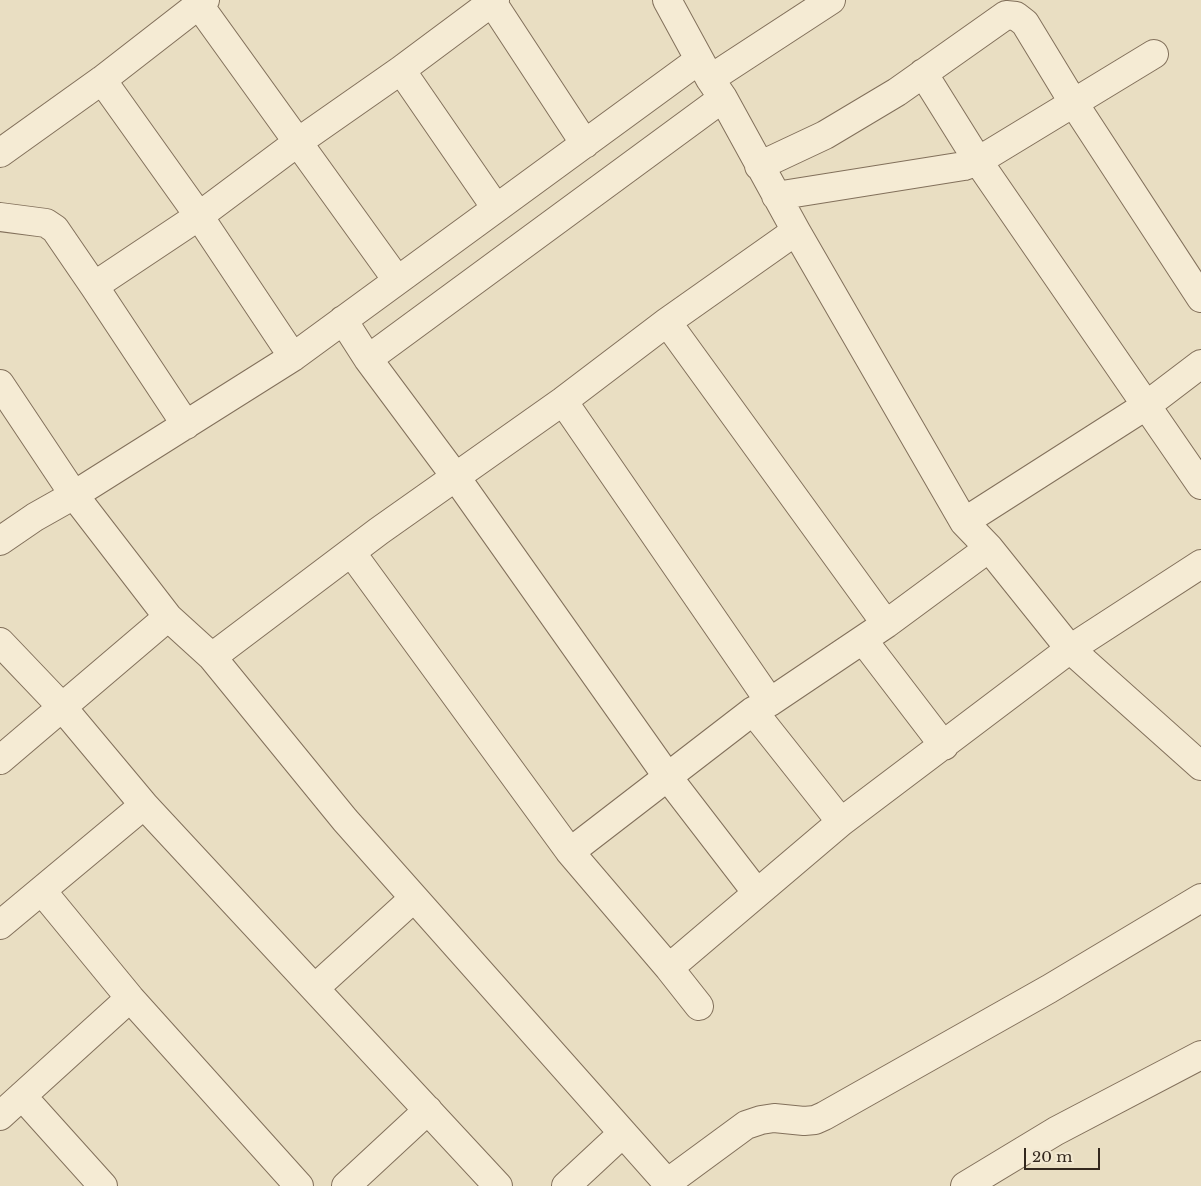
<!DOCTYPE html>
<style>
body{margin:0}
#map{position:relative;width:1201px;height:1186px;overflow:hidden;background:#e9dec2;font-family:"Libre Baskerville",serif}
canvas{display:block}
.scale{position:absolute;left:1024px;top:1148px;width:76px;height:22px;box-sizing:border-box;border:2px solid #33281e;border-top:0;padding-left:6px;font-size:15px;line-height:18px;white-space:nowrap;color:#33281e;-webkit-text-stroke:4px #f2e8d1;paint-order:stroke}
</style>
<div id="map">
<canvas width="1201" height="1186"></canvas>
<div class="scale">20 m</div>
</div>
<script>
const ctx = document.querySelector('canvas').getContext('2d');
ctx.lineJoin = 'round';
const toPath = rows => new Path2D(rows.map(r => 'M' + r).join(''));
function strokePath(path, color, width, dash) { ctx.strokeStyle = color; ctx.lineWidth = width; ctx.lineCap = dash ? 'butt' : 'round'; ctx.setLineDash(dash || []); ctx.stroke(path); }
const minor = toPath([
 [667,0,710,79,723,98,796,231,964,522,989,548,1070,649,1201,766],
 [492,2,585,144],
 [199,5,397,280],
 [401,70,496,208],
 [923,73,978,161,1154,54],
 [710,79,831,0],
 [102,80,199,216,293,357],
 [0,153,102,80,205,0],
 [759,166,825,135,897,92,1006,15,1016,16,1025,23,1073,102,1201,298],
 [776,196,964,166,978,161,1201,485],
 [0,217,46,223,55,229,94,286],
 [343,320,368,359,455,476,667,776,757,893],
 [667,322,886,624],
 [368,359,723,98],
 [0,384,74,495,168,617],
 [563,401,770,702],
 [186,425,94,286,199,216,298,142,401,70,495,0],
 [964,522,1147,405,1201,364],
 [0,541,35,517,74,495,293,357,699,60],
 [351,552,570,852,753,711,770,702,886,624,989,548],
 [863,640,944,746],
 [0,642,62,707,144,805,0,925],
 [212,657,345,820,670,1186],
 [753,711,841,822],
 [0,760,168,617,212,657,379,531,563,401,667,322,796,231],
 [144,805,498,1186],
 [570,852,669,968,699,1006],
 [42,891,130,998,299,1186],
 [669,968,841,822,1070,649,1201,564],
 [315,988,414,898],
 [22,1096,103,1186],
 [0,1116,130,998],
 [667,1183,746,1125,761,1120,774,1118,804,1121,815,1120,824,1116,1049,989,1201,898],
 [346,1186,428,1110],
 [566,1186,623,1133],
 [965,1186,1056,1131,1201,1055]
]);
strokePath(minor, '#82705b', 30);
strokePath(minor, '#f5ebd4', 28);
</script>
